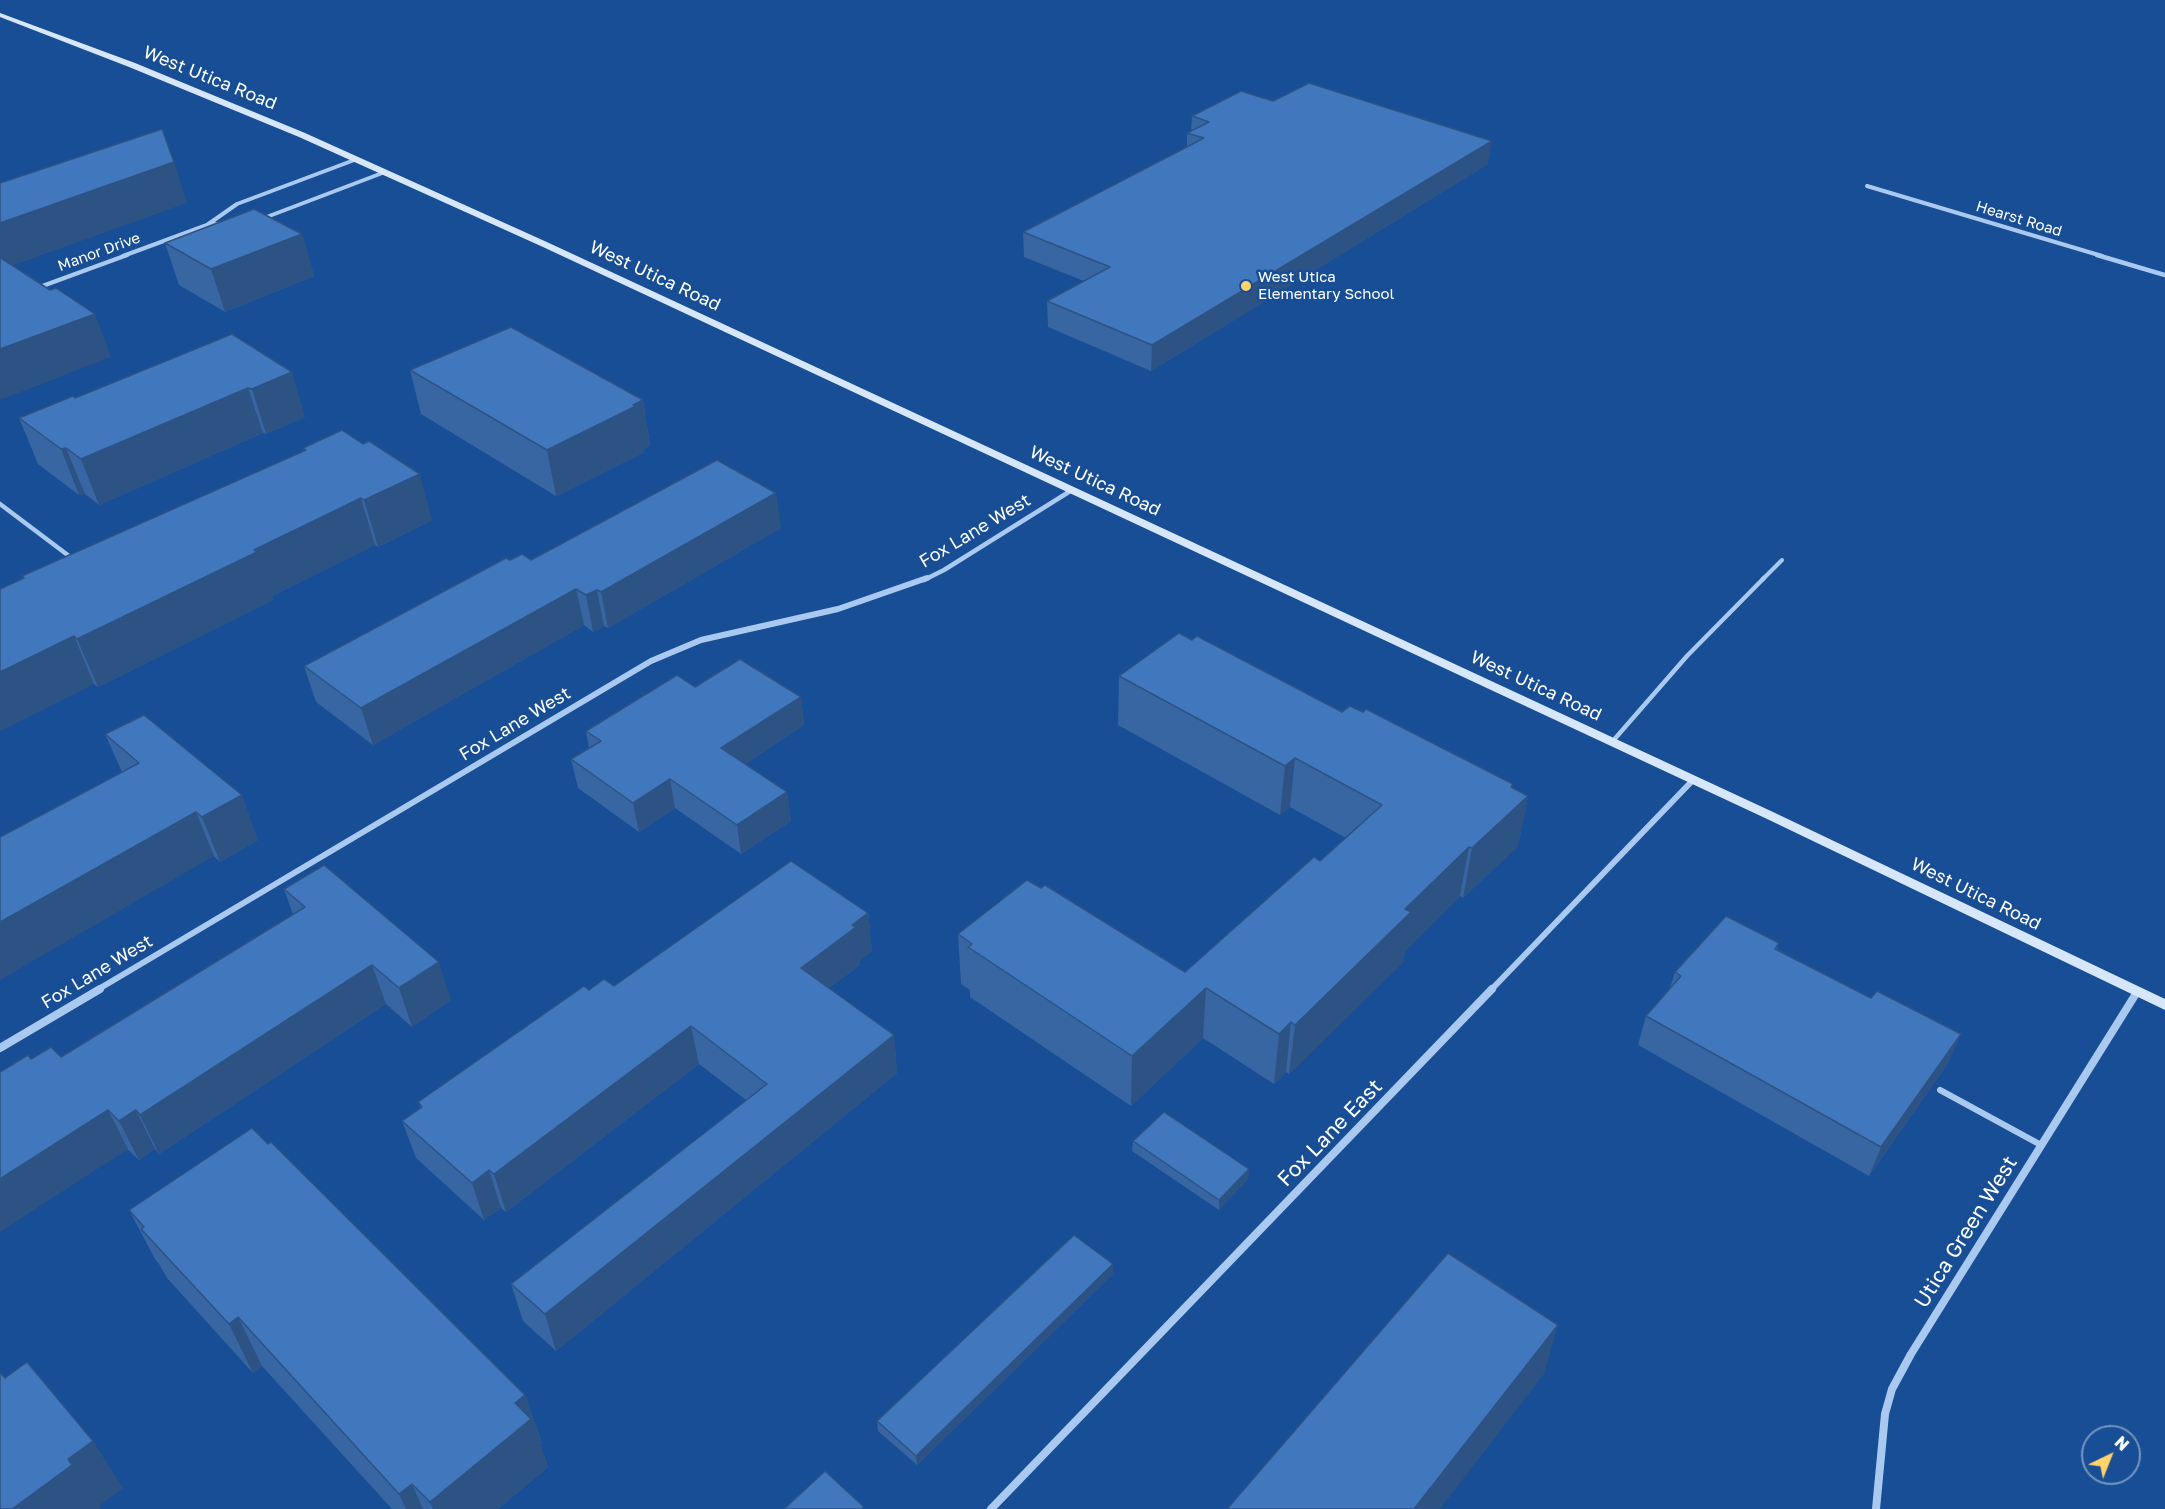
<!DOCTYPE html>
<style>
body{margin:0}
#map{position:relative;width:2165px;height:1509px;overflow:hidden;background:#174e95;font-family:"Golos Text",sans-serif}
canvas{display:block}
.north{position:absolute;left:2081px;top:1425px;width:60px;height:60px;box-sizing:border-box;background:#174e95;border:2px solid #7495bf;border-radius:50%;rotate:43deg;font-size:16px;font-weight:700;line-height:24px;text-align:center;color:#fff}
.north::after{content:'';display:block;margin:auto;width:21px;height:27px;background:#ffd369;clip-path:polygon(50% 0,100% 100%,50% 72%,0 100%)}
</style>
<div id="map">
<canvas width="2165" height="1509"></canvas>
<div class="north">N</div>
</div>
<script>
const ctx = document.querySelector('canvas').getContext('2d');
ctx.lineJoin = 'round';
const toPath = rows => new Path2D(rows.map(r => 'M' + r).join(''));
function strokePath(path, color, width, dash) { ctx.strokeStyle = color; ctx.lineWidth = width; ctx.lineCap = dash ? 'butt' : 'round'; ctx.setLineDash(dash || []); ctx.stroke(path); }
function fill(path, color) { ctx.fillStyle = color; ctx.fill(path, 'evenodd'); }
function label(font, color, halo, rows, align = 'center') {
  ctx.font = font + ' "Golos Text",sans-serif'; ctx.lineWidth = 5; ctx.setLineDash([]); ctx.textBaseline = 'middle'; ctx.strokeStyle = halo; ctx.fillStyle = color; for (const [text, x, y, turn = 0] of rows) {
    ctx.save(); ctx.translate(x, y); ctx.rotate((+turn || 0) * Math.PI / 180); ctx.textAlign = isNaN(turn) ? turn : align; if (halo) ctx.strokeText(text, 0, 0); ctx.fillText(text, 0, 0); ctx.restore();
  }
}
strokePath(toPath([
 [1762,580,1782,560]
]), '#a9c9f1', 4);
strokePath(toPath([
 [1612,742,1687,656,1764,578]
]), '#a9c9f1', 4.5);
strokePath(toPath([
 [1940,1090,2041,1145]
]), '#a9c9f1', 6);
strokePath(toPath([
 [1867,186,2102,256],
 [264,218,385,172],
 [218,224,207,225,237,204,357,159],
 [123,256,207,225]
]), '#a9c9f1', 4);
strokePath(toPath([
 [2097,255,2165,275],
 [37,288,127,255],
 [0,504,73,559],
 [924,580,944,570,1072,490]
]), '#a9c9f1', 4.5);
strokePath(toPath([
 [97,990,651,661,701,640,838,609,927,578],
 [1491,990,1693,780]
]), '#a9c9f1', 6);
strokePath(toPath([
 [0,1048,100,989],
 [991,1509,1492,989],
 [1876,1509,1885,1414,1892,1389,1911,1354,2137,992]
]), '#a9c9f1', 8);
fill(toPath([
 [0,13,135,63,305,133,549,243,1773,812,2165,999,2165,1010,1765,818,543,247,299,137,129,67,0,17,0,13]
]), '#d7e7fb');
fill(toPath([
 [1273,101,1488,164,1151,371,1048,327,1047,301,1084,281,1024,257,1023,232,1187,147,1187,133,1191,131,1192,116],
 [302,234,314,276,225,312,179,285,165,243],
 [232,334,305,417,266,434,263,433,99,505,85,494,79,495,38,464,19,418,75,398],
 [410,370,643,400,650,445,644,449,644,452,556,496,421,414],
 [303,448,432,520,378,547,375,545,272,596,273,600,98,687,94,684,22,576,304,451],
 [781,528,608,628,604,626,593,632,584,625,373,745,316,702,304,666,510,560,531,560],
 [1192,640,1342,712,1513,788,1528,796,1518,846,1463,898,1460,896,1405,951,1403,962,1289,1074,1286,1072,1274,1084,1203,1038,1131,1106,970,997,970,990,961,984,958,934,1185,972,1320,861,1346,838,1290,807,1280,815,1118,725,1119,676],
 [695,687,801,697,804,725,745,764,787,792,791,821,741,854,675,808,639,832,578,788,571,759,589,748,586,731],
 [105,734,258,840,220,862,122,772],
 [284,889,451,1000,412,1027,386,1004,159,1154,155,1149,139,1160,31,1059,61,1057,293,915],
 [868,913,872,951,859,961,860,965,829,988,894,1035,897,1073,556,1351,523,1321,511,1284,746,1100,699,1064,506,1212,501,1208,484,1220,416,1158,402,1121,420,1108,418,1102,589,990,614,986],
 [1779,943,1777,949,1871,998,1961,1034,1948,1063,1869,1176,1638,1045,1646,1016,1670,988,1675,972],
 [1133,1141,1249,1169,1248,1179,1219,1210,1132,1151],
 [129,1210,525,1395,542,1443,540,1444,548,1467,498,1509,392,1509,262,1366,253,1373,167,1278,159,1264,155,1259],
 [1113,1274,917,1465,878,1431,877,1421]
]), '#3766a3');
fill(toPath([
 [1492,141,1488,164,1151,371,1152,345],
 [174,162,187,203,0,270,0,223],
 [302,234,314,276,225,312,211,269],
 [95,314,111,357,0,400,0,349],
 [292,372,305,417,266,434,252,389],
 [248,388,263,433,99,505,81,459],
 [643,400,650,445,644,449,644,452,556,496,547,450],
 [66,448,85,494,79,495,61,449],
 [420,474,432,520,378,547,364,500],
 [776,493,781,528,608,628,601,592],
 [361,498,375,545,272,596,273,600,98,687,77,639,254,550],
 [576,589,584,625,373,745,361,708],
 [597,590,604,626,593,632,586,595],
 [74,636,94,684,0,731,0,672],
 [801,697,804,725,725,777,721,748],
 [1295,758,1290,807,1280,815,1285,766],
 [670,779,675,808,639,832,633,803],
 [1513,784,1507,815,1528,796,1518,846,1463,898,1472,848],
 [787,792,791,821,741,854,737,825],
 [242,795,258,840,220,862,202,817],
 [196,812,214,856,0,980,0,922],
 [1469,847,1460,896,1405,951,1403,962,1289,1074,1295,1025,1405,909],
 [868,913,872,951,859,961,860,965,806,1006,801,968,852,925],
 [439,962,451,1000,412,1027,399,988],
 [372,965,386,1004,159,1154,140,1115],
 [1206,988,1203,1038,1131,1106,1132,1056],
 [1291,1022,1286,1072,1274,1084,1279,1034],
 [691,1026,699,1064,506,1212,494,1174],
 [1961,1034,1948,1063,1869,1176,1881,1147],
 [894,1035,897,1073,556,1351,545,1314],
 [108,1110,128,1149,0,1232,0,1179],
 [136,1110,155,1149,139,1160,119,1121],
 [1249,1169,1248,1179,1219,1210,1219,1200],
 [489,1170,501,1208,484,1220,472,1183],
 [1113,1264,1113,1274,917,1465,916,1456],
 [238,1317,262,1366,253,1373,229,1324],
 [1558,1325,1544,1374,1440,1509,1414,1509],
 [525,1395,542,1443,540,1444,548,1467,498,1509,433,1509,430,1502,515,1403],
 [93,1441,123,1488,99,1506,101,1509,12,1509,68,1459],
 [412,1484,423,1509,406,1509,399,1494]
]), '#2d5384');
const building = toPath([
 [1309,83,1492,141,1152,345,1047,301,1110,267,1023,232,1204,138,1187,133,1209,122,1192,116,1241,91,1273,101,1309,83],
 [162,129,174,162,0,223,0,183,162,129],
 [254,209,302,234,211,269,165,243,254,209],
 [0,258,1,258,50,290,56,288,95,314,0,349,0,258],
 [511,327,643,400,633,405,636,406,547,450,410,370,511,327],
 [232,334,292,372,252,389,248,388,81,459,66,448,61,449,19,418,73,396,75,398,232,334],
 [342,430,363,444,369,441,420,474,364,500,361,498,254,550,257,552,77,639,74,636,0,672,0,589,24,578,22,576,306,450,303,448,342,430],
 [717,460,776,493,601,592,597,590,586,595,576,589,361,708,304,666,506,558,510,560,522,554,531,560,717,460],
 [1179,633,1192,640,1197,636,1342,712,1350,706,1363,712,1366,709,1513,784,1511,787,1528,796,1472,848,1469,847,1405,909,1411,912,1295,1025,1291,1022,1279,1034,1206,988,1132,1056,968,947,972,944,958,934,1027,880,1041,888,1045,885,1185,972,1314,857,1320,861,1382,805,1295,758,1285,766,1119,676,1179,633],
 [740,659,801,697,721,748,787,792,737,825,670,779,633,803,571,759,601,741,586,731,677,675,695,687,740,659],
 [144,715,242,795,202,817,196,812,0,922,0,837,139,763,105,734,144,715],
 [791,861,868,913,852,925,856,927,801,968,894,1035,545,1314,511,1284,767,1084,691,1026,494,1174,489,1170,472,1183,402,1121,422,1107,418,1102,584,986,589,990,604,979,614,986,791,861],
 [324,865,439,962,399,988,372,965,140,1115,136,1110,119,1121,108,1110,0,1179,0,1072,28,1055,31,1059,51,1047,61,1057,305,907,284,889,324,865],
 [1726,916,1779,943,1775,949,1871,998,1877,991,1961,1034,1881,1147,1646,1016,1681,976,1675,972,1726,916],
 [1164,1112,1249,1169,1219,1200,1133,1141,1164,1112],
 [252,1128,268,1144,271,1142,525,1395,515,1403,531,1419,430,1502,412,1484,399,1494,238,1317,229,1324,141,1229,144,1227,129,1210,252,1128],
 [1074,1235,1113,1264,916,1456,877,1421,1074,1235],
 [1448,1253,1558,1325,1414,1509,1227,1509,1448,1253],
 [27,1362,93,1441,68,1459,72,1465,12,1509,0,1509,0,1373,5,1378,27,1362],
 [825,1471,864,1507,861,1509,784,1509,825,1471]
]);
fill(building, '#4077bd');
strokePath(building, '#2d5384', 1.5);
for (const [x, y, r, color] of [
 [1246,286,6,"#ffd369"]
]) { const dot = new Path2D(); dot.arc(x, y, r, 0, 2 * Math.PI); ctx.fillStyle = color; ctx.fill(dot); strokePath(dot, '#174e95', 2); }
label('15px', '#fff', '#174e95', [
 ["Hearst Road",2019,219,17],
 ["Manor Drive",99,252,-20]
]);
label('15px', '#fff', '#174e95', [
 ["West Utica",1258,277],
 ["Elementary School",1258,294]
], 'left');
label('18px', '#fff', '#174e95', [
 ["West Utica Road",210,78,22],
 ["West Utica Road",655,276,25],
 ["West Utica Road",1095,481,25],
 ["Fox Lane West",975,531,-31],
 ["West Utica Road",1536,686,25],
 ["Fox Lane West",515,724,-31],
 ["West Utica Road",1976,894,26],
 ["Fox Lane West",97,972,-31]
]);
label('21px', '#fff', '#174e95', [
 ["Fox Lane East",1330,1133,-46],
 ["Utica Green West",1966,1232,-58]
]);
</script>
